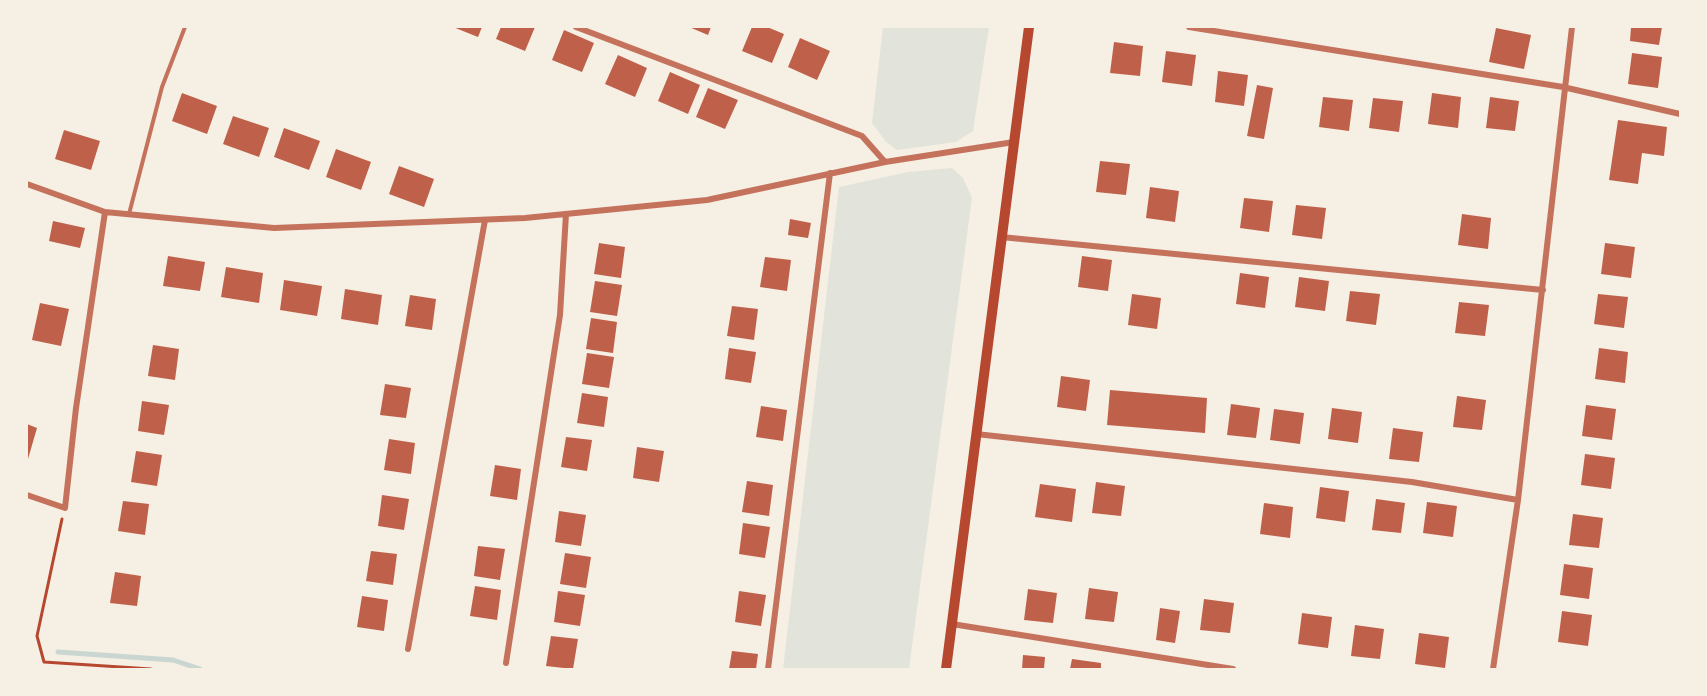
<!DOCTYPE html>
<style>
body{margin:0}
#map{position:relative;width:1707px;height:696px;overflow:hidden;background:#f6efe4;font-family:Roboto,sans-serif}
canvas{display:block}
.frame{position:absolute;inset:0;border:28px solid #f6efe4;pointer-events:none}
</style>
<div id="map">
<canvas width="1707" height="696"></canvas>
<div class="frame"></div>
</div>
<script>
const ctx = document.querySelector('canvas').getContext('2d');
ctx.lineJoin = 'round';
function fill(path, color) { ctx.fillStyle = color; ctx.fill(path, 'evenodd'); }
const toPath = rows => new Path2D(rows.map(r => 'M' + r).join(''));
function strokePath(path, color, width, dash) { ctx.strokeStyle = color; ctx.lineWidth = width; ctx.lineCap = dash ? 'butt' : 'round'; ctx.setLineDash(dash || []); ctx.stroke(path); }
fill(toPath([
 [883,27,989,27,973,131,956,142,897,150,886,142,872,123],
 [952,168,963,178,972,198,909,669,783,669,839,187,908,172]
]), '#e2e4dc');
strokePath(toPath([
 [58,652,173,660,200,669]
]), '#c9d6d2', 5);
fill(toPath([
 [453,27,482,27,478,37],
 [501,27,535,27,525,51,496,39],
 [689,27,711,27,708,35],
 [752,27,767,27,784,34,772,63,742,51],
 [1631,27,1662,27,1659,45,1630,41],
 [1496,28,1531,35,1524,69,1489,62],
 [564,30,594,43,582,72,552,60],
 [800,38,830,51,817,80,788,67],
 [1114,42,1143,46,1140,76,1110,73],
 [1166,51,1196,55,1192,86,1162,82],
 [1632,53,1662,57,1658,88,1628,84],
 [618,55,647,68,635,97,605,84],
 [1218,71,1248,75,1244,106,1215,102],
 [670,72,700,85,688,114,658,101],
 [1257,85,1273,88,1264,139,1247,136],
 [708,88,738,100,725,129,696,117],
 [182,93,217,106,207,134,172,121],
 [1432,93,1461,97,1458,128,1428,124],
 [1323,97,1353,100,1349,131,1319,127],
 [1490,97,1519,101,1515,131,1486,128],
 [1373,98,1403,101,1399,132,1369,128],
 [233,116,269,128,259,157,223,144],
 [1618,120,1667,127,1664,156,1642,153,1638,184,1609,180],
 [284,128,320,141,309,170,274,157],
 [64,130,100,141,91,170,55,159],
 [336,149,371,162,361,190,326,177],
 [1100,161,1130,164,1126,195,1096,192],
 [399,166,434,179,424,207,389,194],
 [1150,187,1179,191,1175,222,1146,218],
 [1244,198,1273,201,1269,232,1240,228],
 [1296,205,1326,208,1322,239,1292,235],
 [1462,214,1491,218,1488,249,1458,245],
 [790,219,811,223,808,238,788,235],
 [53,221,85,228,80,248,49,241],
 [599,243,625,247,621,278,594,274],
 [1605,243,1635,247,1631,278,1601,274],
 [168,256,205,262,200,291,163,286],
 [1082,256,1112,260,1108,291,1078,287],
 [765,257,791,260,787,291,760,287],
 [226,267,263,273,259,303,221,297],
 [1240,273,1269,277,1265,308,1236,304],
 [1299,277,1329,281,1325,311,1295,307],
 [284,280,322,286,317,316,280,310],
 [595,281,622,285,617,316,590,312],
 [345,289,382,295,378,325,341,319],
 [1350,291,1380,294,1376,325,1346,321],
 [1132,294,1161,298,1157,329,1128,325],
 [1598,294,1628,297,1624,328,1594,324],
 [410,295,436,299,432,330,405,326],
 [1459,302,1489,305,1485,336,1455,333],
 [40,303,69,309,61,346,32,340],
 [732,306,758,309,754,340,727,336],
 [591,318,617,322,613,353,586,349],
 [153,345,179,349,175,380,148,376],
 [729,348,756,352,751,383,725,379],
 [1599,348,1628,352,1625,383,1595,379],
 [587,353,614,357,609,388,582,384],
 [1061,376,1090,380,1086,411,1057,407],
 [385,384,411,388,406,418,380,415],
 [1110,390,1207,398,1205,433,1107,425],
 [582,393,608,397,604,427,577,423],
 [1457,396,1486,400,1482,430,1453,427],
 [142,401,169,405,164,435,138,431],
 [1231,404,1260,408,1256,438,1227,435],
 [1586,405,1616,409,1612,440,1582,436],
 [761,406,787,410,783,441,756,437],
 [1332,408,1362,412,1358,443,1328,439],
 [1274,409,1304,413,1300,444,1270,440],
 [27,424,37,428,28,459,27,459],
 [1393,428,1423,432,1419,462,1389,459],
 [566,437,592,440,587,471,561,467],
 [389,439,415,443,411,474,384,470],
 [637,447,664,451,659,482,633,478],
 [136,451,162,455,157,486,131,482],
 [1585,454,1615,458,1611,489,1581,485],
 [495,465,521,469,517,500,490,496],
 [747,481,773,485,769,516,742,512],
 [1096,482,1125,486,1121,516,1092,513],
 [1040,484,1076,489,1072,522,1035,517],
 [1320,487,1349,491,1345,522,1316,518],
 [382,495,409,499,404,530,378,526],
 [1376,499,1405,503,1401,533,1372,530],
 [123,501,149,504,145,535,118,531],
 [1427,502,1457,506,1453,537,1423,533],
 [1264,503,1293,507,1290,538,1260,534],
 [559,511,586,515,581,546,555,542],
 [1573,514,1603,518,1599,548,1569,545],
 [743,523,770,527,765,558,739,554],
 [478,546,505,549,500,580,474,576],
 [371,551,397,554,393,585,366,581],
 [565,553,591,557,586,588,560,584],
 [1564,564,1593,568,1589,599,1560,595],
 [115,572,141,576,137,606,110,603],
 [475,586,501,590,497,620,470,616],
 [1089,588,1118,592,1114,622,1085,619],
 [1028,589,1057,593,1053,623,1024,620],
 [558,591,585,595,580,626,554,622],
 [739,591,766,595,761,626,735,622],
 [362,596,388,600,384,631,357,627],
 [1204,599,1234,603,1230,633,1200,630],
 [1160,608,1180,611,1175,643,1156,640],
 [1562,611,1592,615,1588,646,1558,642],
 [1302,613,1332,617,1328,648,1298,644],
 [1355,625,1384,629,1380,659,1351,656],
 [1419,633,1449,637,1445,668,1415,664],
 [551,636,578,639,573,669,546,666],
 [732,651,758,654,756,669,729,669],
 [1023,655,1045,657,1044,669,1022,669],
 [1072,659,1101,663,1101,669,1070,669]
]), '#bf614a');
strokePath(toPath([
 [62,519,37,636,44,662,151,669]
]), '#b5482f', 3);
strokePath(toPath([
 [129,214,162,87,185,27]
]), '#c5725c', 4);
strokePath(toPath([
 [576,27,862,136,885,162],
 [1189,27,1563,87,1680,114],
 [27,184,105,212,274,228,525,218,707,200,885,162,1014,142],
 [1001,237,1543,290],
 [976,434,1412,482,1518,500],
 [27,495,65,508,76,408,105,212],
 [952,624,1233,669],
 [408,649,485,220],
 [506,663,560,315,566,214],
 [768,669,830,173],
 [1493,669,1518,500,1572,27]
]), '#c5725c', 6);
strokePath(toPath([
 [946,669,1029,27]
]), '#b5482f', 10);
</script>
